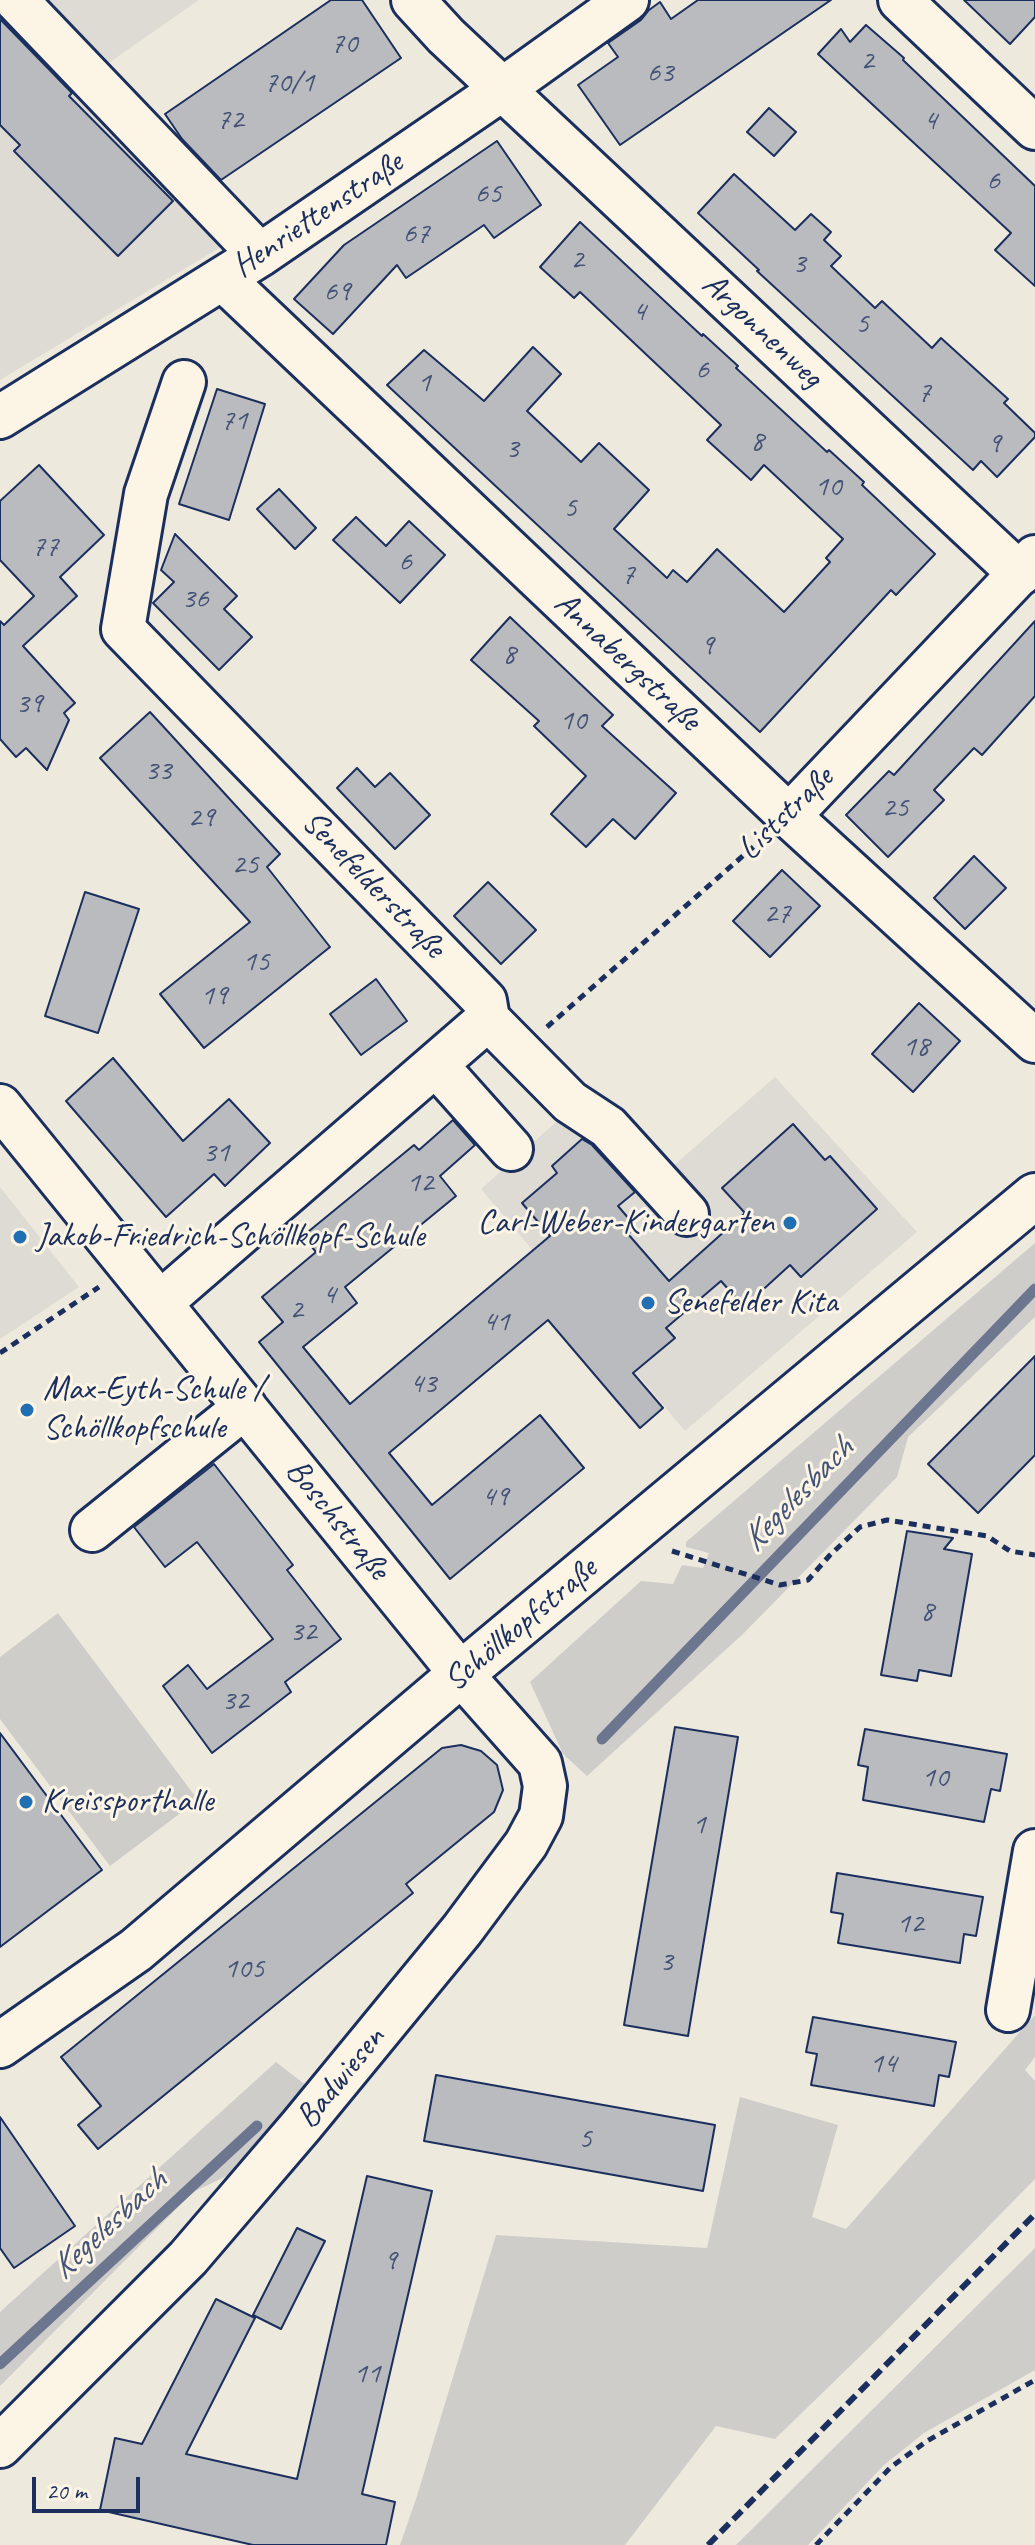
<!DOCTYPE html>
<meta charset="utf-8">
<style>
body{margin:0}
#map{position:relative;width:1035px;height:2545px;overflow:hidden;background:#eee9dd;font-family:Caveat,sans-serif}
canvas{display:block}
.scale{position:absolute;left:32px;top:2477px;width:108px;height:36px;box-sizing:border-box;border:4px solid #1b2f5e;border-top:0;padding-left:10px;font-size:24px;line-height:28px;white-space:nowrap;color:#1b2f5e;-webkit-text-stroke:6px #fcf5e5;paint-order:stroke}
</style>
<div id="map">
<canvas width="1035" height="2545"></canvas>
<div class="scale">20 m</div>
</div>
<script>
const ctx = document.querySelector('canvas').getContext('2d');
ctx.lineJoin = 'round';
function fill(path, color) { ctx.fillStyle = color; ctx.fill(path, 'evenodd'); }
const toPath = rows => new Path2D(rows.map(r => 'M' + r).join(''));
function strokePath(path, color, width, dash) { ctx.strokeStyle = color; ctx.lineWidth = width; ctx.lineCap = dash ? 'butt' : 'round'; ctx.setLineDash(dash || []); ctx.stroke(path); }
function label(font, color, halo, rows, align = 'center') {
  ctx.font = font + ' Caveat,sans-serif'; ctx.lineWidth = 6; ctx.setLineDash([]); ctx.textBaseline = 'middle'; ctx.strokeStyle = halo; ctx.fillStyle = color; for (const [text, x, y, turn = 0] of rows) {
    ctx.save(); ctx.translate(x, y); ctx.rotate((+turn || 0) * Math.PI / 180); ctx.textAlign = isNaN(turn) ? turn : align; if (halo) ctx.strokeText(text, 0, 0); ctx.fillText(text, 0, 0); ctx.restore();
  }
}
fill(toPath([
 [0,0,199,0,100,69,249,230,0,380],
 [775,1077,917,1232,685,1431,481,1189,574,1106,649,1187],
 [0,1187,79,1287,0,1339]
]), '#dedbd4');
fill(toPath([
 [1035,1243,1035,1317,908,1437,897,1477,743,1634,587,1776,563,1754,530,1682,641,1581,673,1584,682,1565,703,1568,709,1553,686,1547,686,1542],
 [58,1613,198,1800,110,1866,0,1719,0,1657],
 [1035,2015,1035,2057,1025,2070,1035,2081,1035,2179,883,2334,775,2439,716,2426,625,2545,400,2545,417,2496,496,2235,707,2248,740,2097,838,2125,812,2217,846,2229],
 [276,2062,307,2086,229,2175,193,2192,0,2386,0,2312],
 [1035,2248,1035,2370,924,2433,884,2465,808,2545,736,2545]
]), '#cfcdca');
strokePath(toPath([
 [602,1739,1035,1289],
 [0,2364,257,2126]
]), '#6c778f', 11);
const building = toPath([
 [331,0,362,0,401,58,221,180,182,139,165,114,331,0],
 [698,0,831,0,620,145,578,85,618,57,608,43,641,20,649,10,660,2,671,19,698,0],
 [964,0,1035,0,1035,17,1010,44,964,0],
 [0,19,72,93,69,96,173,201,118,256,14,151,20,145,0,125,0,19],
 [866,25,904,58,903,60,1035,186,1035,286,995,250,1011,233,818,54,841,29,850,42,866,25],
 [769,108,796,132,774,156,747,132,769,108],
 [497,141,541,205,494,238,484,225,406,278,397,265,333,334,294,299,344,245,497,141],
 [734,174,795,230,811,214,831,232,824,240,841,256,831,266,875,308,882,301,932,348,941,338,1008,399,1004,403,1035,433,1035,437,997,477,981,461,973,470,757,271,759,270,698,213,734,174],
 [580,222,702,336,703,334,738,366,736,368,827,452,829,450,864,482,862,485,935,554,896,595,891,590,760,732,387,385,424,350,484,401,533,347,561,374,527,411,581,462,599,443,649,490,614,529,667,578,673,570,687,582,717,549,784,612,830,562,826,558,843,539,764,465,751,480,707,440,721,425,580,292,574,298,540,267,580,222],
 [217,389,265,404,229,520,179,504,217,389],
 [39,465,104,535,60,577,77,596,23,646,75,703,64,713,69,720,47,770,26,748,16,757,0,739,0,621,4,625,34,596,0,560,0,501,39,465],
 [279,489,316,528,295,549,257,509,279,489],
 [356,517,386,546,409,521,445,555,400,603,333,540,356,517],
 [175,534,237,596,224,609,252,637,219,670,153,603,174,582,161,570,175,534],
 [510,617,613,715,602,726,676,793,635,839,613,819,586,847,551,814,586,776,534,726,539,721,471,660,510,617],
 [1035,621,1035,696,982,755,974,748,934,790,944,800,888,857,846,815,889,771,894,775,1035,621],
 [150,712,280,854,267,867,330,947,204,1048,160,994,250,922,100,758,150,712],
 [357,768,375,787,390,773,430,815,395,849,337,788,357,768],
 [974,856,1006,888,965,929,934,898,974,856],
 [782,870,820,906,770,957,733,921,782,870],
 [488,882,536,930,501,964,454,916,488,882],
 [85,892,139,909,98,1033,45,1016,85,892],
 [376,979,407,1021,361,1055,330,1014,376,979],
 [919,1003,960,1041,913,1092,872,1054,919,1003],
 [113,1058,183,1141,229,1099,270,1143,225,1186,214,1174,166,1217,66,1101,113,1058],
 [453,1120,475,1145,440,1176,456,1196,345,1287,357,1303,303,1347,350,1404,550,1236,522,1203,557,1173,552,1166,582,1139,592,1145,635,1192,618,1206,636,1227,628,1234,669,1281,745,1213,722,1188,793,1124,825,1160,830,1156,877,1209,801,1277,790,1265,744,1307,721,1281,666,1328,675,1338,633,1373,663,1408,640,1428,548,1320,389,1453,432,1505,540,1415,584,1468,450,1579,259,1342,283,1322,262,1297,316,1252,303,1236,414,1145,419,1150,453,1120],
 [1035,1356,1035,1455,978,1513,928,1464,1035,1356],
 [214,1464,293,1565,287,1570,341,1639,285,1682,291,1692,212,1753,163,1686,188,1665,207,1689,273,1639,197,1542,165,1567,134,1527,214,1464],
 [907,1531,953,1538,944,1549,972,1554,951,1676,919,1670,917,1681,881,1675,907,1531],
 [675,1727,738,1737,688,2036,624,2025,675,1727],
 [865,1729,1007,1754,1000,1791,991,1789,984,1822,863,1800,868,1767,858,1765,865,1729],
 [0,1733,102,1870,0,1947,0,1733],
 [461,1745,481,1751,497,1765,503,1790,494,1812,406,1884,413,1893,98,2149,78,2125,101,2106,61,2057,442,1748,461,1745],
 [837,1873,983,1897,976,1936,964,1934,960,1963,838,1943,843,1914,831,1912,837,1873],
 [813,2017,956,2042,949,2077,939,2075,934,2106,811,2085,817,2054,806,2052,813,2017],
 [436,2075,715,2125,703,2191,424,2141,436,2075],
 [0,2117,75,2226,14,2268,0,2248,0,2117],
 [367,2176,432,2191,362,2494,395,2502,386,2545,253,2545,100,2510,115,2438,142,2444,216,2299,255,2318,186,2454,297,2479,367,2176],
 [297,2228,325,2241,281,2329,253,2315,297,2228]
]);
fill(building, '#babbbe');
strokePath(building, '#1b2f5e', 2);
const minor = toPath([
 [16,0,260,255],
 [413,0,446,36,1020,574],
 [900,0,1035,128],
 [223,279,789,816,1035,1041],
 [0,417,260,255,504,88,627,0],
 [789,816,1035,557],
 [488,1019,570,1102,608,1127,687,1214],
 [436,1065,511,1149],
 [0,1106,461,1674,540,1763,545,1786,541,1816,526,1844,462,1930,301,2126,188,2258,0,2446],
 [160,1303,488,1019,485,1001,123,629,146,494,184,382],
 [92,1530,245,1407],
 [1008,2010,1035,1851]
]);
const major = toPath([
 [0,2045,136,1950,461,1674,1035,1196]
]);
strokePath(minor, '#1b2f5e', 48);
strokePath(major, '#1b2f5e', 50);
strokePath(toPath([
 [547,1027,760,841],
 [0,1353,99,1287],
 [672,1551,780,1585,808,1580,830,1555,860,1527,887,1520,987,1536,1010,1551,1035,1555],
 [816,2545,891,2467,927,2441,1035,2380]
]), '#1b2f5e', 5, [8, 6]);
strokePath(minor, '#fcf5e5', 42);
strokePath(major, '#fcf5e5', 44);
strokePath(toPath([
 [708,2545,1035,2214]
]), '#1b2f5e', 6, [12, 6]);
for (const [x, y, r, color] of [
 [790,1223,8,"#1f6fb2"],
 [20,1237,8,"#1f6fb2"],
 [648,1303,8,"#1f6fb2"],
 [27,1410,8,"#1f6fb2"],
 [26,1802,8,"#1f6fb2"]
]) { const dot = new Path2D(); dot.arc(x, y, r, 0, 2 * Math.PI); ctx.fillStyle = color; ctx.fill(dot); strokePath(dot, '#fcf5e5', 3); }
label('30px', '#435276', null, [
 ["70",344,44],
 ["2",867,61],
 ["63",660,73],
 ["70/1",289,83],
 ["72",230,120],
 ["4",930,121],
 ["6",993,181],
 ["65",488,194],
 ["67",416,234],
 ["2",577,260],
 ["3",799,264],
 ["69",337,292],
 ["4",639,312],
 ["5",862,324],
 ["6",702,370],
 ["1",424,383],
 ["7",924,393],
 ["71",234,421],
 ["8",757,442],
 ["9",994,444],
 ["3",512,449],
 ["10",828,487],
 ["5",570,508],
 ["77",45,547],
 ["6",405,562],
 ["7",628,575],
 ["36",195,599],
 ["9",707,646],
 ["8",509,655],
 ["39",29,704],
 ["10",573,721],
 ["33",158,771],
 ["25",895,808],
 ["29",201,818],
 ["25",245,865],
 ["27",777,914],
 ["15",256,962],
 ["19",214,996],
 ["18",916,1047],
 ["31",216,1153],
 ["12",420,1183],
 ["4",329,1295],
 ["2",296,1310],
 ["41",496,1322],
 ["43",423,1384],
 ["49",495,1497],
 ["8",927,1612],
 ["32",303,1632],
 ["32",235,1701],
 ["10",935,1778],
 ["1",699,1825],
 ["12",910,1924],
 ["3",666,1962],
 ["105",244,1969],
 ["14",883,2064],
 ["5",585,2139],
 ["9",390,2261],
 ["11",367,2374]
]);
label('34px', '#1b2f5e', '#fcf5e5', [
 ["Henriettenstraße",318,215,-34],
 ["Argonnenweg",762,331,43],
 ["Annabergstraße",627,662,43],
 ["Liststraße",786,814,-44],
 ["Senefelderstraße",373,885,46],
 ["Boschstraße",337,1520,51],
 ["Schöllkopfstraße",521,1625,-40],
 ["Badwiesen",341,2078,-51]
]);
label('34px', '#1b2f5e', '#fcf5e5', [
 ["Carl-Weber-Kindergarten",774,1223,"right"],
 ["Jakob-Friedrich-Schöllkopf-Schule",36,1237],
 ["Senefelder Kita",664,1303],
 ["Max-Eyth-Schule /",43,1390],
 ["Schöllkopfschule",43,1429],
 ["Kreissporthalle",42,1802]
], 'left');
label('italic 36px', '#445376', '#fcf5e5', [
 ["Kegelesbach",798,1495,-46],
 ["Kegelesbach",109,2225,-43]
]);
</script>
